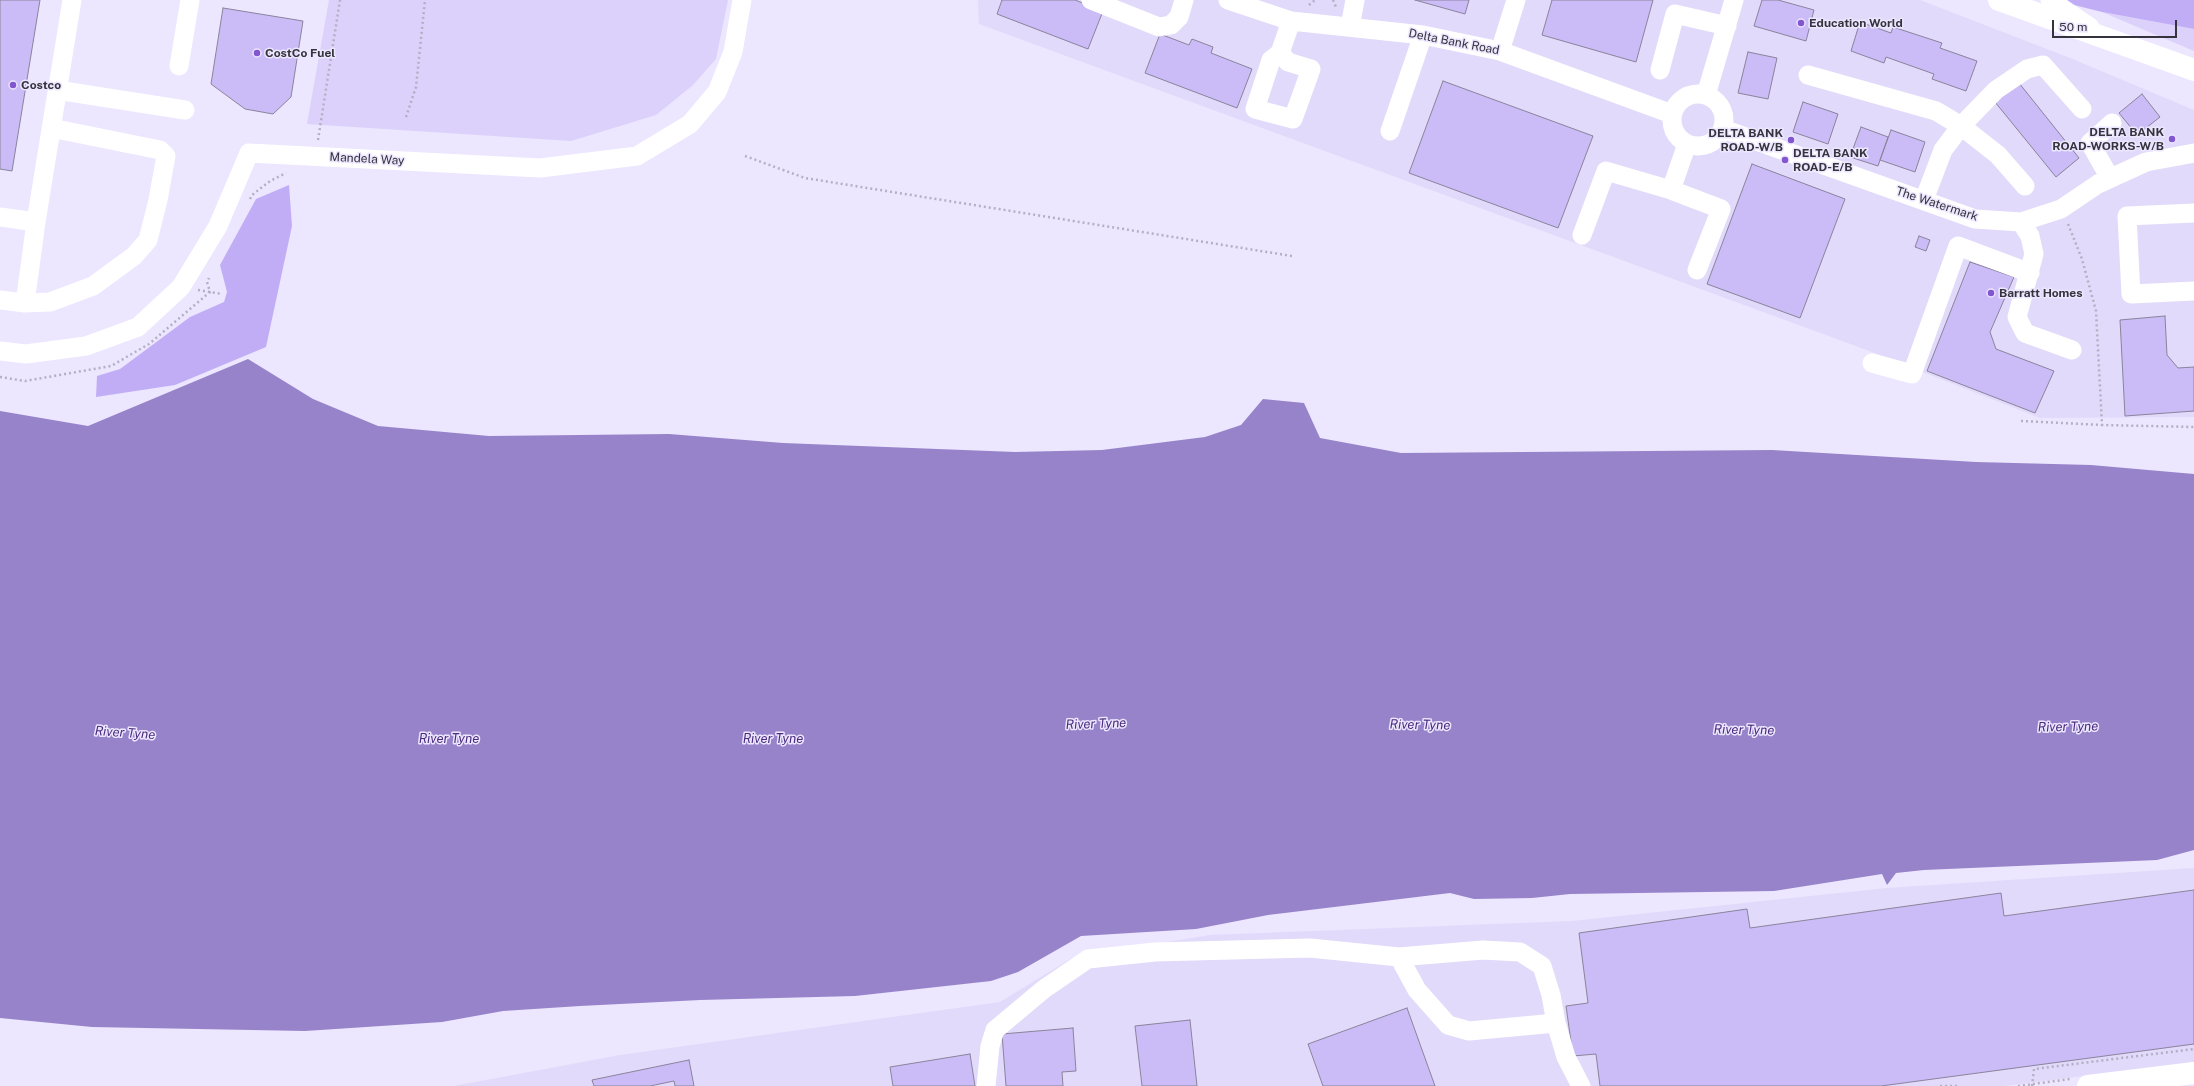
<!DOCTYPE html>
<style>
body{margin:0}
#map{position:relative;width:2194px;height:1086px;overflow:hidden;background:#ece6ff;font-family:"Public Sans",sans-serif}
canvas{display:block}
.scale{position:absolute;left:2052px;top:20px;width:125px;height:18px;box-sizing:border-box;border:2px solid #35333c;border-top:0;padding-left:5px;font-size:12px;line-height:14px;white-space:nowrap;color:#35333c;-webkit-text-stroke:3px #ece6ff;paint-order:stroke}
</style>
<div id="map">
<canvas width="2194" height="1086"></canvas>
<div class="scale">50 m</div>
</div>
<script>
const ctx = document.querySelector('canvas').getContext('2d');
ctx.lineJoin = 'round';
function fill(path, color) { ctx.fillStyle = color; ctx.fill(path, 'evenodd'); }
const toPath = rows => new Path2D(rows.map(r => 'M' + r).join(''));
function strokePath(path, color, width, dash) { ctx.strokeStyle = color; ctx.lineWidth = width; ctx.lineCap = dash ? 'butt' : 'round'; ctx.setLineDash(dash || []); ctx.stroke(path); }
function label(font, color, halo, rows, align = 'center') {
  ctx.font = font + ' "Public Sans",sans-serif'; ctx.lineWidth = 3; ctx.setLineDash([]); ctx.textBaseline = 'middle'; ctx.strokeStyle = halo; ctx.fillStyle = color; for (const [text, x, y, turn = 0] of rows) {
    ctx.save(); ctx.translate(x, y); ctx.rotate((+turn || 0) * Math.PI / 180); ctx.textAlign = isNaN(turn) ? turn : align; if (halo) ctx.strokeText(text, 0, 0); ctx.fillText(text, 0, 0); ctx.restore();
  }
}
fill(toPath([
 [978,0,1920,0,2070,58,2194,110,2194,417,2040,418,1864,349,979,24],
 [2194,868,2194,1062,2004,1086,454,1086,620,1055,1000,1002,1072,958,1210,935,1572,921,1887,888]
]), '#e2dafa');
fill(toPath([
 [329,0,728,0,716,59,693,85,656,115,571,141,307,124],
 [2102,12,2194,29,2194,51]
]), '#dbd1fa');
fill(toPath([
 [2066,0,2194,0,2194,29,2102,12,2070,4],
 [289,185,292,226,266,347,175,385,96,397,97,376,120,369,190,317,224,302,227,292,220,265,256,199]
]), '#c1adf6');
fill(toPath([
 [248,359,313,399,378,426,489,436,669,434,783,443,1015,452,1102,450,1205,437,1241,425,1263,399,1304,403,1320,438,1401,453,1772,450,1976,462,2091,465,2194,474,2194,850,2157,860,1924,870,1896,873,1887,885,1882,874,1774,891,1570,894,1532,898,1474,899,1450,893,1268,915,1196,929,1081,936,1018,972,991,981,855,996,700,1000,580,1006,503,1011,442,1022,305,1031,92,1027,0,1018,0,411,88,426]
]), '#9783c9');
const building = toPath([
 [0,0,40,0,12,171,0,169,0,0],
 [1002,0,1075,0,1103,11,1088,49,997,14,1002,0],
 [1415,0,1469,0,1465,14,1415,0],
 [1552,0,1653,0,1636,62,1542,35,1552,0],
 [1762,0,1778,0,1814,10,1806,41,1754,26,1762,0],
 [223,8,303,21,291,97,273,114,245,109,211,84,223,8],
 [1860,22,1891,33,1893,27,1942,43,1940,48,1977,61,1966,91,1932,79,1934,74,1886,57,1884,63,1851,51,1860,22],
 [1160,34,1189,45,1192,39,1213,47,1211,53,1252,69,1237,108,1145,73,1160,34],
 [1748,52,1777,58,1768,99,1738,93,1748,52],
 [1443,81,1593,136,1558,228,1409,173,1443,81],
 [2019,83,2079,158,2056,177,1995,102,2019,83],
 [2142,94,2160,117,2137,135,2119,113,2142,94],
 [1803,102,1838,114,1828,144,1793,132,1803,102],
 [1861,127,1888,137,1878,166,1850,157,1861,127],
 [1891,130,1925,142,1915,172,1880,160,1891,130],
 [1752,164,1845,199,1800,318,1707,284,1752,164],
 [1919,236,1930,240,1926,251,1915,247,1919,236],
 [1970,262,2014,277,1990,332,1996,349,2054,371,2035,413,1927,371,1970,262],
 [2165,316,2167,355,2178,368,2194,367,2194,411,2125,416,2120,320,2165,316],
 [2194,890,2194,1044,1881,1086,1600,1086,1596,1054,1573,1056,1566,1006,1588,1003,1579,933,1747,909,1750,928,2001,893,2004,916,2194,890],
 [1407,1008,1435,1086,1323,1086,1308,1044,1407,1008],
 [1190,1020,1197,1086,1142,1086,1135,1026,1190,1020],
 [1073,1028,1076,1071,1062,1072,1063,1086,1006,1086,1002,1034,1073,1028],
 [970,1054,975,1086,893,1086,890,1067,970,1054],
 [689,1060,694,1086,675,1086,674,1081,650,1086,594,1086,592,1080,689,1060]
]);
fill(building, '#cbbcf7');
strokePath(building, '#8a849b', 1);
strokePath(toPath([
 [1333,0,1336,7],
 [1309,5,1315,0],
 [406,117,416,87,425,0],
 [318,140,340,0],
 [745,156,805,178,1292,256],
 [250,199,252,195,270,181,286,173],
 [2068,224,2082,259,2096,311,2102,425,2194,427],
 [198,290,222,294],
 [0,377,25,381,111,366,149,344,210,292,207,282,209,278],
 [2021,421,2102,425],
 [1940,1086,1959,1086],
 [2018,1086,2070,1079],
 [2032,1086,2034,1069,2194,1049]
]), '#b4afc3', 2.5, [2, 3]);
strokePath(toPath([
 [1091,0,1159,27,1171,25,1179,17,1184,0],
 [1228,0,1291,21,1423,35,1500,51,1672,114],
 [2050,0,2090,27],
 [1350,27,1355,0],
 [1500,51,1516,0],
 [1280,53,1271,60,1255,109,1293,119,1311,69,1288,62,1280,53,1291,21],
 [179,66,190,0],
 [1660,70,1675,14,1727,26],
 [1808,75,1936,111,1961,126,1998,155,2025,186],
 [57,90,185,110],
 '1672 120a26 26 0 1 1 52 0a26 26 0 1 1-52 0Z',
 [1706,95,1734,0],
 [1723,129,1975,219,2021,222,2061,209,2098,184,2146,162,2194,153],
 [1390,131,1423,35],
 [2110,178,2090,143,2112,123],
 [1671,190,1687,144],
 [1924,200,1943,150,1961,126,1996,90,2027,69,2043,65,2082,109],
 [2194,213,2127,216,2131,294,2194,291],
 [0,217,36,222,25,303,0,300],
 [36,222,72,0],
 [2021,222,2030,236,2034,254,2017,317,2025,333,2072,350],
 [1582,235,1606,171,1671,190,1721,209,1697,270],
 [25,303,50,302,93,286,134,256,148,240,158,200,166,156,160,150,51,128],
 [0,351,26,354,86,346,138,327,181,287,218,226,249,153,540,168,637,156,690,124,717,92,733,52,742,0],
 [1872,363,1912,374,1958,246,2030,273],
 [1399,957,1483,950,1520,952,1542,966,1551,995,1556,1023],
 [986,1086,990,1046,995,1030,1044,989,1088,959,1155,952,1310,948,1399,957,1417,990,1448,1025,1469,1031,1556,1023,1566,1057,1581,1086]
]), '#fff', 19);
strokePath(toPath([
 [1999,0,2194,70],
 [2088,1086,2194,1073]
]), '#fff', 22);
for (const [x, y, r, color] of [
 [1801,23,4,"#8156cf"],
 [257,53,4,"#8156cf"],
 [13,85,4,"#8156cf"],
 [2172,139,4,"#8156cf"],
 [1791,140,4,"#8156cf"],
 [1785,160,4,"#8156cf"],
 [1991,293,4,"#8156cf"]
]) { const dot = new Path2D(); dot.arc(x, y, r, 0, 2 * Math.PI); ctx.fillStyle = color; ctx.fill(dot); strokePath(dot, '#ece6ff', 1.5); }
label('bold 12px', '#35333c', '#ece6ff', [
 ["Education World",1809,23],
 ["CostCo Fuel",265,53],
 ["Costco",21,85],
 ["DELTA BANK",2164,132,"right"],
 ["ROAD-WORKS-W/B",2164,146,"right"],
 ["DELTA BANK",1783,133,"right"],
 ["ROAD-W/B",1783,147,"right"],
 ["DELTA BANK",1793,153],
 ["ROAD-E/B",1793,167],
 ["Barratt Homes",1999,293]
], 'left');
label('12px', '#35333c', '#ece6ff', [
 ["Delta Bank Road",1454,42,11],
 ["Mandela Way",367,159,3],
 ["The Watermark",1937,204,18]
]);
label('italic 13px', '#492a7d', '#ece6ff', [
 ["River Tyne",1096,724,-2],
 ["River Tyne",1420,725,1],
 ["River Tyne",2068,727,-1],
 ["River Tyne",1744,730,1],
 ["River Tyne",125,733,4],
 ["River Tyne",449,739],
 ["River Tyne",773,739]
]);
</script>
